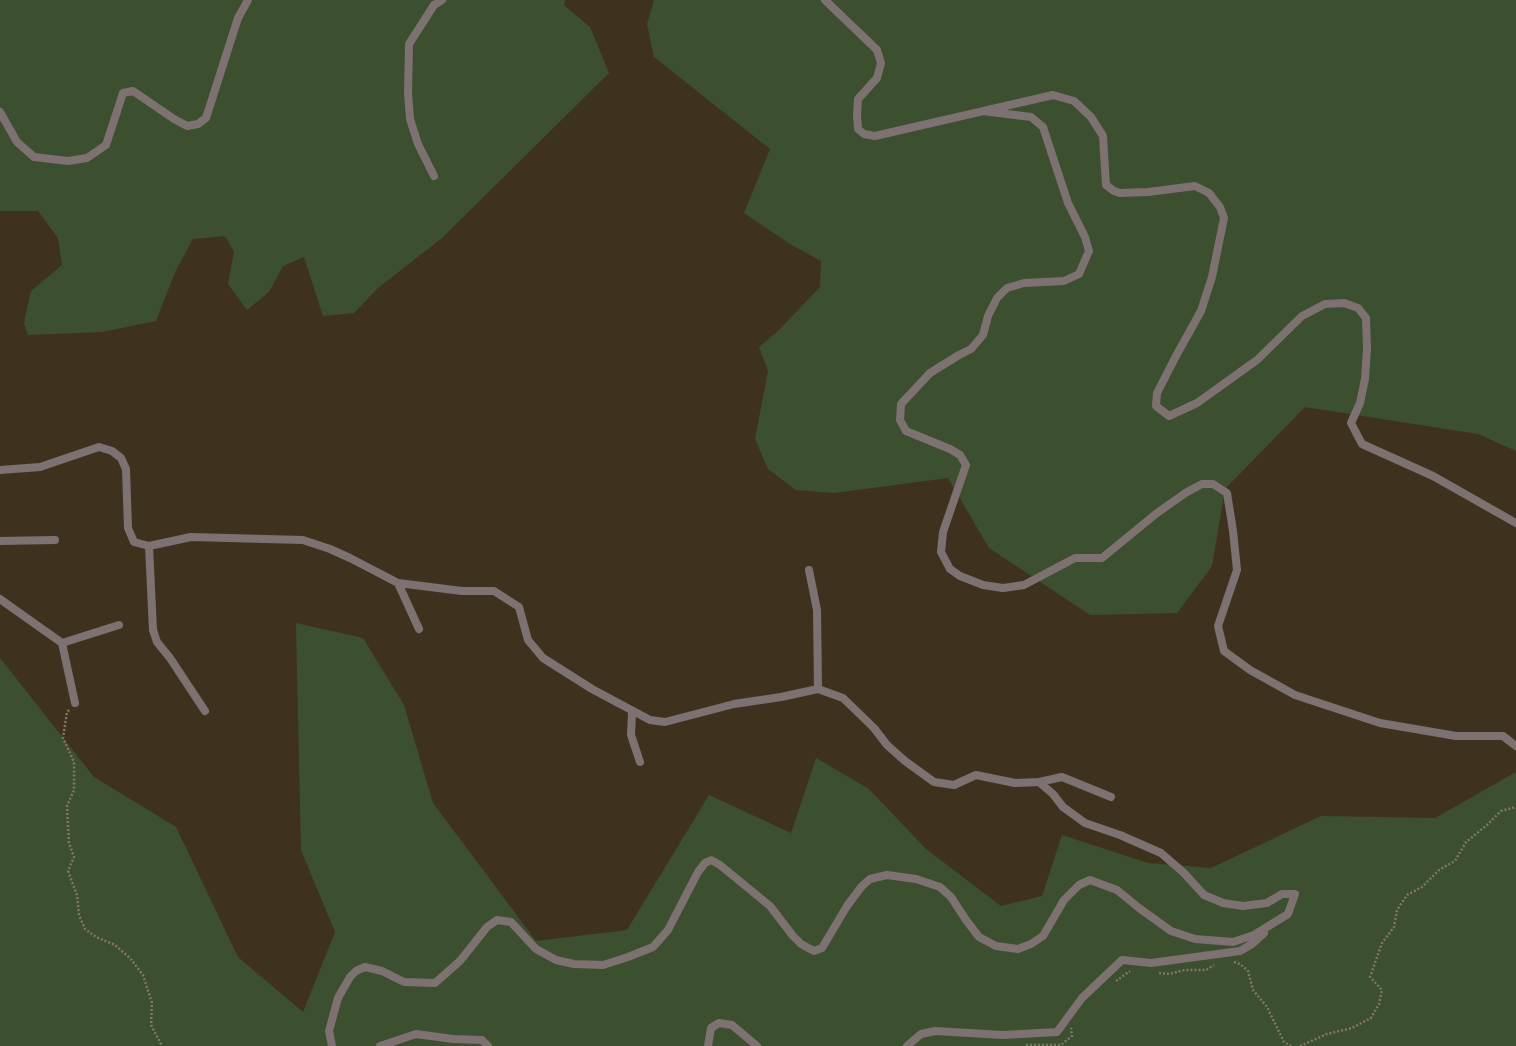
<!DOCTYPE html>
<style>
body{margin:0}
canvas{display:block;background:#3e321f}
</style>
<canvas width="1516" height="1046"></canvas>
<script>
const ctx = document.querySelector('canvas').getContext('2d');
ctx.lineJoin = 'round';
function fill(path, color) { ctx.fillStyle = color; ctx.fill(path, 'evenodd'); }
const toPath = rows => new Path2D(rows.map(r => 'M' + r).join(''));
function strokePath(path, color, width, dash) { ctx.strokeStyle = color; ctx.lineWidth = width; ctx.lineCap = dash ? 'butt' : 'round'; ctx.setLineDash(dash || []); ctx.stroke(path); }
fill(toPath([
 [0,0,565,0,564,5,590,27,609,73,442,238,378,288,354,313,323,316,304,257,283,266,269,292,247,310,228,284,234,252,225,236,193,239,176,270,156,321,102,332,28,335,24,323,31,291,62,265,58,238,38,211,0,211],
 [654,0,1516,0,1516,451,1478,434,1305,407,1225,489,1212,566,1177,613,1090,615,989,548,948,478,834,493,796,490,768,469,755,439,768,371,759,347,778,331,820,287,821,261,790,244,744,213,770,149,654,57,647,24],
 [296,623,363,638,404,705,433,803,536,941,627,930,709,795,791,833,816,758,869,789,926,849,1001,906,1042,896,1062,835,1148,863,1211,868,1321,816,1435,818,1516,772,1516,1046,0,1046,0,658,94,777,176,827,238,957,303,1012,335,932,301,850]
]), '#3c4f2e');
strokePath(toPath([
 [69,710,67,712,63,738,74,762,74,790,67,806,69,843,74,857,68,871,77,895,79,915,85,929,96,937,115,945,130,958,143,975,152,1003,151,1025,162,1046],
 [1234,962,1240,964,1248,971,1253,990,1267,1007,1284,1042,1291,1046],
 [1159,973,1169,974,1185,970,1206,970,1214,965],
 [1116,981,1130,971],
 [1026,1045,1061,1045,1072,1036,1071,1028],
 [1300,1046,1327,1034,1352,1028,1371,1018,1379,1004,1382,990,1370,977,1382,943,1394,927,1397,910,1407,895,1422,887,1439,870,1455,861,1466,842,1487,825,1501,811,1516,807]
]), '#817766', 2.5, [2, 2]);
strokePath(toPath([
 [825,0,877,50,881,63,877,78,858,99,857,115,858,129,864,134,875,136,1053,95,1074,101,1091,117,1103,136,1106,185,1114,191,1120,193,1148,192,1195,186,1209,193,1220,207,1224,218,1212,277,1201,311,1176,356,1157,393,1156,406,1169,416,1197,403,1257,360,1302,316,1325,304,1344,303,1358,308,1366,318,1367,348,1365,379,1360,403,1351,423,1362,444,1433,476,1516,523],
 [983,111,1031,117,1043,127,1068,203,1085,237,1089,251,1079,274,1064,281,1024,283,1007,288,997,298,988,316,983,335,971,349,959,355,930,373,901,404,900,420,906,431,950,449,960,455,966,465,943,532,941,552,950,569,960,576,983,585,1003,588,1024,585,1075,558,1102,558,1157,513,1187,492,1202,484,1213,484,1227,493,1233,531,1237,570,1218,626,1224,651,1250,670,1295,695,1380,723,1456,736,1503,736,1516,746],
 [0,112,17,142,34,157,68,161,87,158,106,145,123,93,133,91,174,119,187,126,198,124,206,118,238,18,248,0],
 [434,176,418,144,410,119,408,93,409,44,434,5,442,0],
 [0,470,40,467,99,447,112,451,121,458,126,469,128,528,134,542,149,546,191,537,303,540,330,549,350,558,398,583,419,629],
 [0,541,55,540],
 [149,546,153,630,157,642,170,658,205,711],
 [809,570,817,610,818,689],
 [0,599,62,643,75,703],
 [62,643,119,625],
 [632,712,631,735,640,762],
 [1039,782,1062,777,1111,797],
 [332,1046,329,1031,338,998,350,977,356,971,365,967,382,971,404,982,435,983,460,961,487,927,497,920,511,922,536,949,556,960,574,964,603,965,628,957,653,947,668,930,698,872,705,863,711,860,720,865,770,906,793,936,801,944,814,951,822,948,847,906,862,886,870,879,887,875,916,879,940,887,951,897,966,920,979,937,996,946,1018,949,1031,944,1043,936,1064,900,1079,885,1090,880,1117,890,1139,908,1171,931,1195,939,1233,942,1254,935,1288,914,1295,894,1282,894,1267,903,1243,906,1223,903,1204,895,1184,873,1161,853,1120,835,1085,823,1063,807,1053,794,1039,782,1015,783,976,775,954,785,934,782,905,761,887,745,874,728,843,698,818,689,781,697,734,704,665,722,650,720,592,689,543,658,528,640,519,607,494,591,462,591,398,583],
 [380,1046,416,1034,453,1039,482,1040,488,1046],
 [708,1046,711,1028,719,1023,732,1025,757,1046],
 [907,1046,921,1034,935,1031,1003,1035,1057,1032,1082,998,1122,960,1151,963,1240,951,1252,944,1264,933]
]), '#7e7172', 8);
</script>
